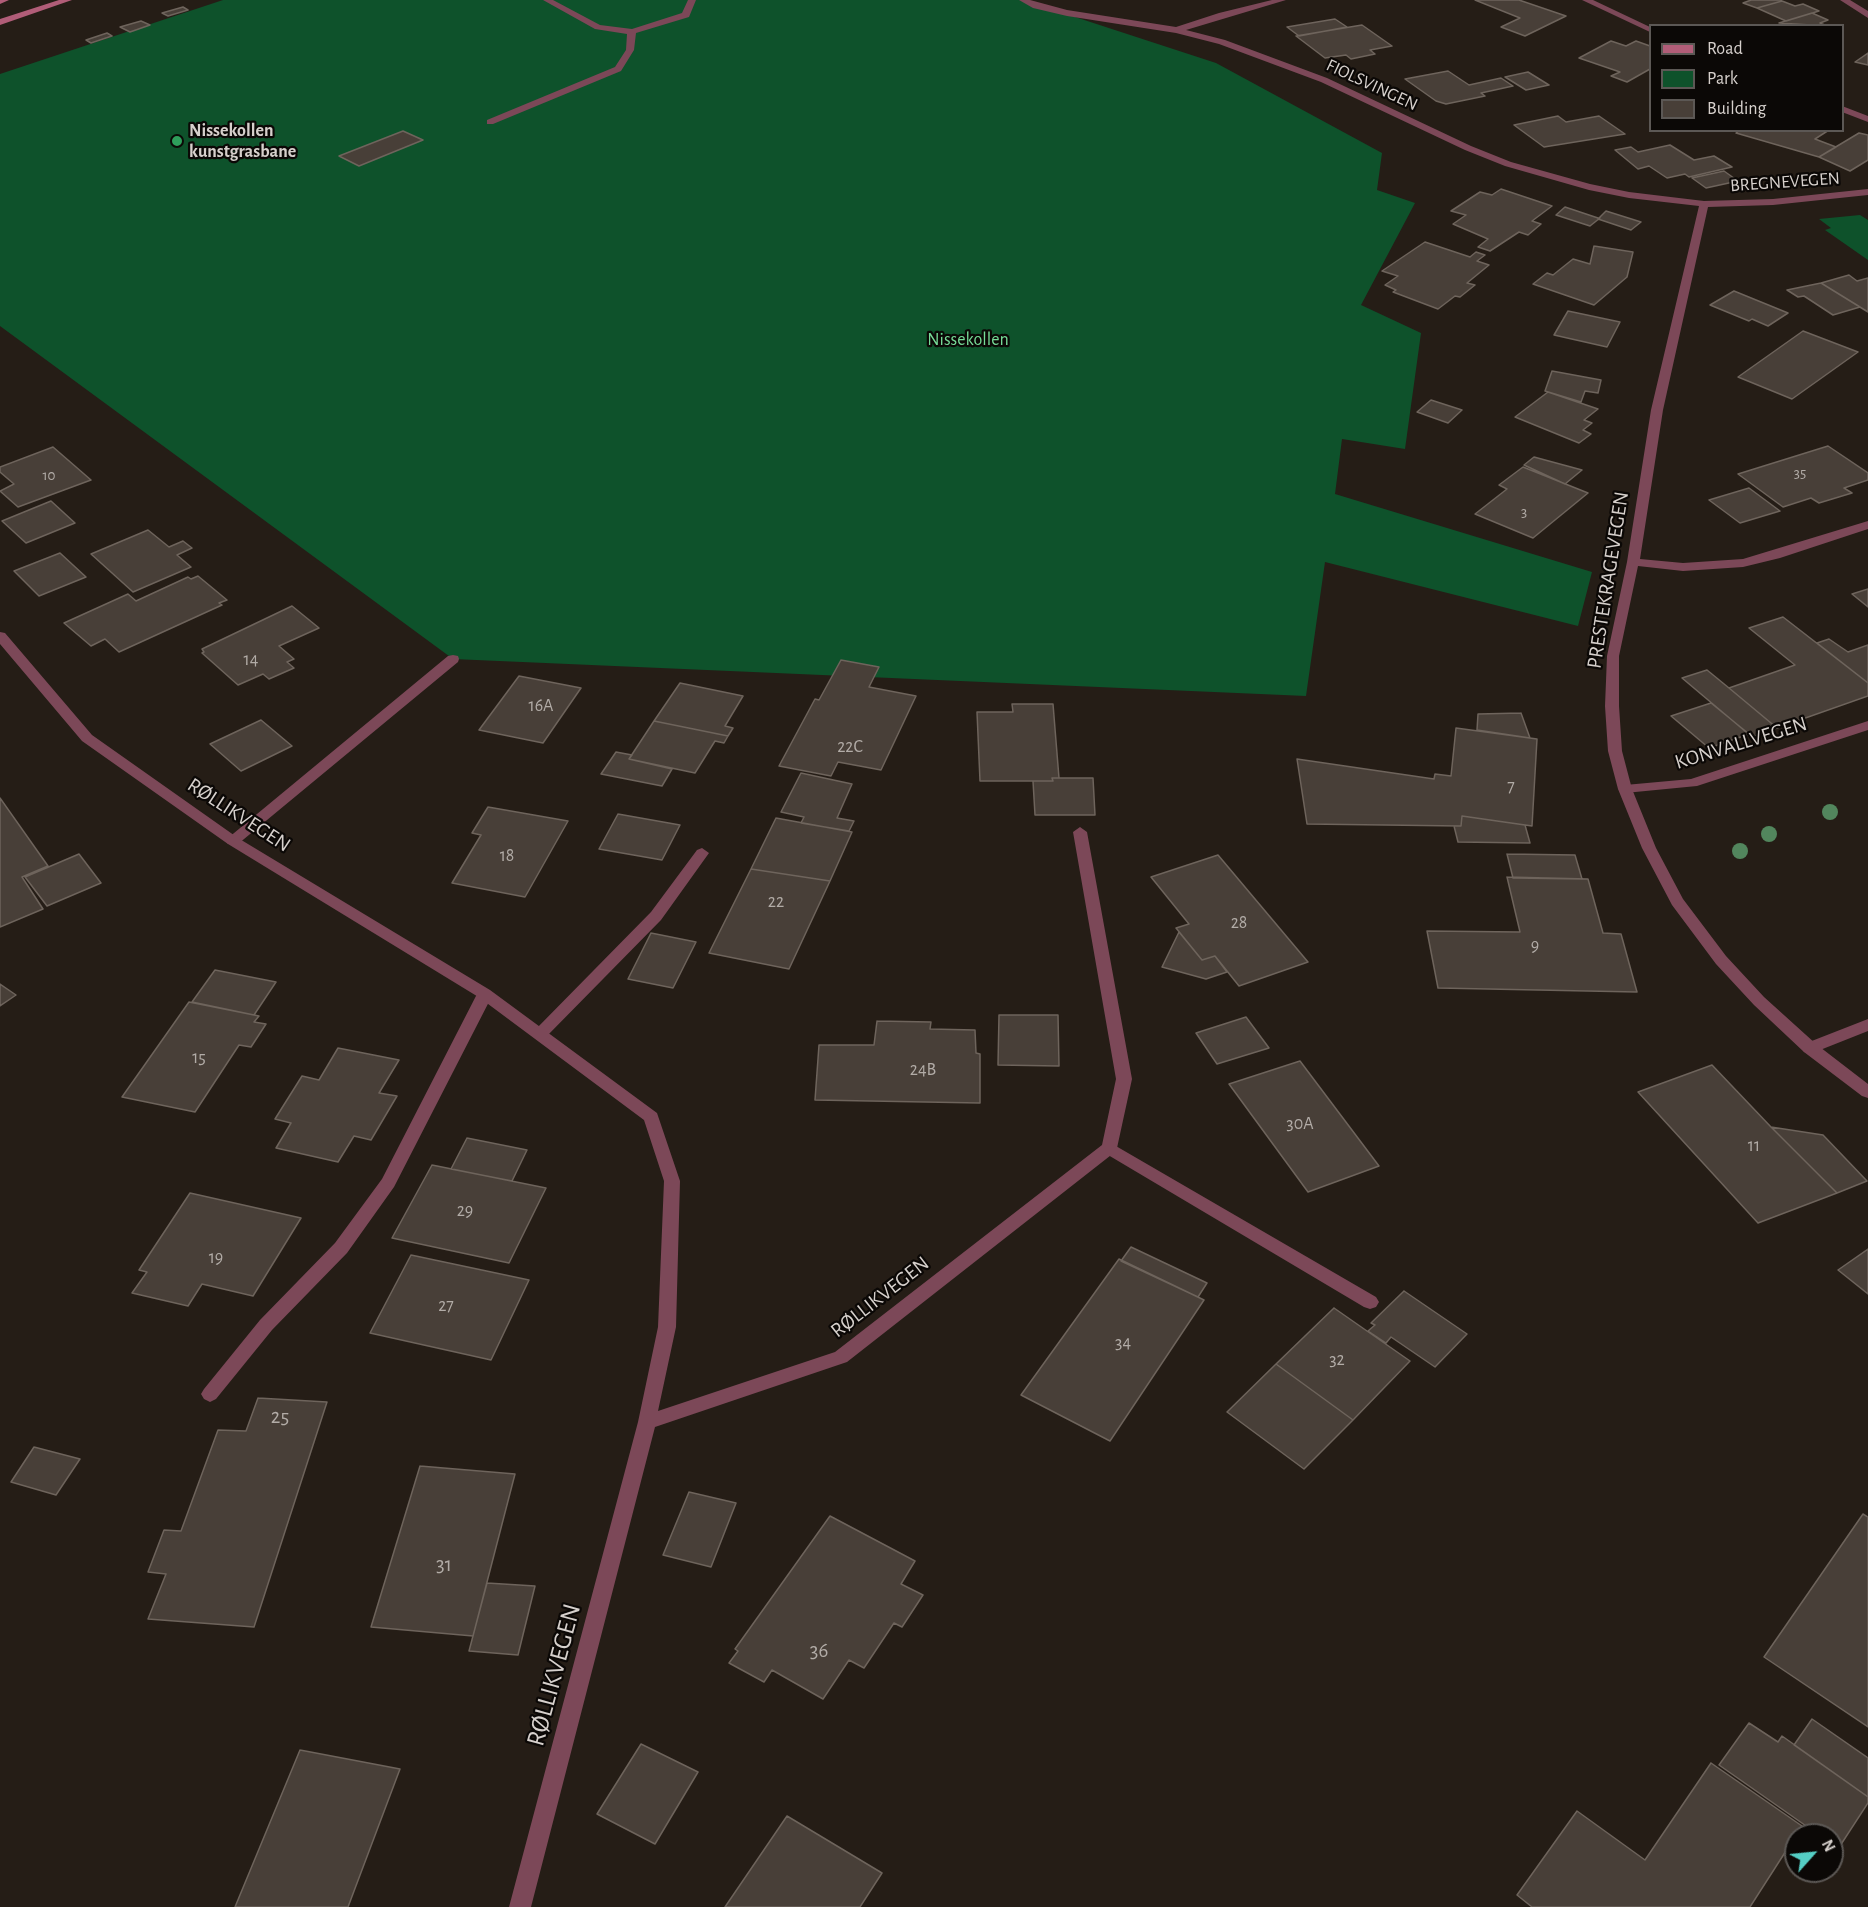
<!DOCTYPE html>
<meta charset="utf-8">
<style>
body{margin:0}
#map{position:relative;width:1868px;height:1907px;overflow:hidden;background:#251d16;font-family:"Alegreya Sans",sans-serif}
canvas{display:block}
.legend{position:absolute;left:1649px;top:24px;width:195px;height:108px;box-sizing:border-box;background:#0b0806;border:2px solid #5c5855;margin:0;padding:8px 10px;list-style:none;font-size:18px;color:#d6d0cc}
.legend li{display:flex;align-items:center;gap:12px;height:30px}
.legend b{width:30px;border:2px solid #5c5855}
.north{position:absolute;left:1784px;top:1823px;width:60px;height:60px;box-sizing:border-box;background:#0b0806;border:2px solid #5c5855;border-radius:50%;rotate:63deg;font-size:16px;font-weight:700;line-height:24px;text-align:center;color:#d6d0cc}
.north::after{content:'';display:block;margin:auto;width:21px;height:27px;background:#55cec4;clip-path:polygon(50% 0,100% 100%,50% 72%,0 100%)}
</style>
<div id="map">
<canvas width="1868" height="1907"></canvas>
<ul class="legend">
<li><b style="height:8px;background:#b15d78"></b>Road</li>
<li><b style="height:16px;background:#0e522b"></b>Park</li>
<li><b style="height:16px;background:#483f38"></b>Building</li>
</ul>
<div class="north">N</div>
</div>
<script>
const ctx = document.querySelector('canvas').getContext('2d');
ctx.lineJoin = 'round';
function fill(path, color) { ctx.fillStyle = color; ctx.fill(path, 'evenodd'); }
const toPath = rows => new Path2D(rows.map(r => 'M' + r).join(''));
function strokePath(path, color, width, dash) { ctx.strokeStyle = color; ctx.lineWidth = width; ctx.lineCap = dash ? 'butt' : 'round'; ctx.setLineDash(dash || []); ctx.stroke(path); }
function label(font, color, halo, rows, align = 'center') {
  ctx.font = font + ' "Alegreya Sans",sans-serif'; ctx.lineWidth = 4.5; ctx.setLineDash([]); ctx.textBaseline = 'middle'; ctx.strokeStyle = halo; ctx.fillStyle = color; for (const [text, x, y, turn = 0] of rows) {
    ctx.save(); ctx.translate(x, y); ctx.rotate((+turn || 0) * Math.PI / 180); ctx.textAlign = isNaN(turn) ? turn : align; if (halo) ctx.strokeText(text, 0, 0); ctx.fillText(text, 0, 0); ctx.restore();
  }
}
fill(toPath([
 [223,0,1023,0,1216,63,1382,153,1377,190,1415,203,1361,305,1421,333,1405,449,1342,439,1335,494,1592,572,1578,626,1325,562,1306,696,453,659,0,326,0,74],
 [1860,215,1868,220,1868,260,1825,230,1831,228,1819,219]
]), '#0e522b');
const building = toPath([
 [1475,0,1519,0,1566,16,1525,36,1501,27,1520,18,1475,0],
 [1751,0,1780,0,1782,1,1757,8,1743,3,1751,0],
 [1782,1,1795,6,1803,4,1819,11,1786,21,1757,8,1782,1],
 [183,7,188,10,168,16,162,13,183,7],
 [1812,13,1828,20,1820,23,1827,26,1779,23,1812,13],
 [1335,19,1347,27,1299,36,1287,27,1335,19],
 [141,21,150,25,130,32,120,27,141,21],
 [1362,25,1392,46,1370,50,1375,54,1351,59,1346,55,1325,58,1296,36,1362,25],
 [107,33,112,36,91,43,86,40,107,33],
 [1611,41,1626,46,1636,41,1650,46,1650,69,1627,82,1611,76,1620,72,1579,58,1611,41],
 [1868,53,1868,65,1855,62,1868,53],
 [1448,71,1469,85,1501,78,1513,86,1481,93,1485,96,1446,104,1436,101,1405,79,1448,71],
 [1528,72,1549,85,1526,90,1505,77,1528,72],
 [1558,116,1566,122,1599,116,1625,134,1544,147,1514,125,1558,116],
 [1740,130,1829,130,1815,139,1836,147,1819,157,1736,133,1740,130],
 [403,131,423,140,359,166,339,156,403,131],
 [1859,133,1868,135,1868,160,1850,171,1819,157,1859,133],
 [1670,145,1694,160,1714,156,1732,167,1689,177,1685,174,1667,178,1649,166,1638,169,1615,150,1631,147,1638,152,1670,145],
 [1724,171,1738,181,1706,188,1692,178,1724,171],
 [1501,189,1552,206,1532,221,1541,224,1528,235,1519,232,1490,251,1478,247,1488,239,1453,224,1466,215,1451,211,1480,192,1492,195,1501,189],
 [1565,207,1598,218,1600,218,1590,226,1556,215,1565,207],
 [1606,211,1641,222,1631,230,1598,219,1606,211],
 [1425,242,1470,257,1476,252,1485,255,1477,261,1489,265,1467,283,1475,285,1460,297,1455,296,1438,309,1393,292,1396,290,1385,285,1398,276,1382,271,1425,242],
 [1594,246,1633,252,1627,277,1594,305,1533,284,1547,273,1553,275,1573,259,1590,264,1594,246],
 [1849,275,1857,281,1868,278,1868,312,1821,283,1849,275],
 [1821,283,1860,307,1833,315,1804,296,1798,297,1787,290,1821,283],
 [1734,291,1788,313,1768,326,1752,319,1749,321,1710,305,1734,291],
 [1568,311,1620,322,1607,347,1554,335,1568,311],
 [1803,331,1858,352,1792,399,1738,377,1803,331],
 [1552,371,1601,380,1598,393,1585,391,1581,402,1545,391,1552,371],
 [1548,392,1598,409,1584,420,1592,423,1583,430,1591,434,1579,443,1515,417,1548,392],
 [1431,400,1462,410,1448,423,1417,412,1431,400],
 [1828,446,1868,473,1868,480,1844,488,1852,493,1819,503,1811,498,1783,507,1738,474,1828,446],
 [53,447,91,480,18,507,0,491,14,484,0,472,0,467,53,447],
 [1534,457,1582,470,1565,484,1524,465,1534,457],
 [1523,467,1588,493,1533,538,1475,514,1507,489,1499,485,1523,467],
 [1749,488,1780,511,1740,523,1709,500,1749,488],
 [51,501,75,523,26,543,2,521,51,501],
 [148,530,169,547,183,541,192,548,177,555,191,567,133,592,91,554,148,530],
 [60,553,86,577,39,596,14,571,60,553],
 [198,576,227,600,219,603,222,605,119,652,105,639,91,646,64,623,128,594,136,601,188,577,191,579,198,576],
 [1868,589,1868,607,1852,594,1868,589],
 [292,606,319,628,279,646,294,659,287,662,294,668,269,679,263,674,238,685,202,653,204,652,202,649,292,606],
 [1783,617,1868,683,1868,696,1777,728,1729,688,1795,665,1749,628,1783,617],
 [1829,639,1848,652,1868,645,1868,683,1817,643,1829,639],
 [841,660,879,667,869,687,916,696,881,770,838,762,831,776,779,766,815,699,819,700,841,660],
 [1707,670,1729,688,1777,728,1752,737,1682,678,1707,670],
 [519,676,581,688,543,743,479,730,519,676],
 [680,683,743,696,725,726,733,728,728,736,654,721,680,683],
 [1711,703,1749,734,1709,748,1671,716,1711,703],
 [1012,704,1053,704,1059,778,1052,778,1053,781,980,781,977,712,1013,712,1012,704],
 [1521,713,1530,738,1477,730,1478,714,1521,713],
 [261,720,292,746,241,771,210,744,261,720],
 [654,721,728,736,724,743,715,741,695,773,629,759,654,721],
 [1456,728,1537,739,1532,826,1462,816,1461,826,1307,824,1297,759,1434,779,1435,774,1451,776,1456,728],
 [616,752,632,755,629,759,672,769,662,786,601,774,616,752],
 [801,773,852,784,837,818,854,821,849,831,801,823,804,817,781,812,801,773],
 [1052,778,1093,778,1095,815,1035,815,1033,781,1053,781,1052,778],
 [0,798,48,866,22,877,43,909,0,927,0,798],
 [488,807,568,821,525,897,452,883,481,835,472,833,488,807],
 [618,814,680,825,662,860,599,849,618,814],
 [1462,816,1525,825,1530,843,1458,842,1454,826,1461,826,1462,816],
 [776,818,852,832,830,881,751,869,776,818],
 [79,854,101,883,47,906,25,877,79,854],
 [1507,854,1575,855,1582,879,1513,878,1507,854],
 [1218,855,1308,962,1239,986,1215,956,1202,960,1176,928,1189,924,1151,877,1218,855],
 [751,869,830,881,789,969,709,953,751,869],
 [1507,877,1588,879,1603,933,1621,934,1637,992,1438,988,1427,931,1520,932,1507,877],
 [1179,932,1202,960,1215,956,1227,972,1206,979,1162,967,1179,932],
 [651,933,696,942,673,988,628,979,651,933],
 [215,970,276,982,254,1015,192,1002,215,970],
 [0,984,16,995,0,1006,0,984],
 [189,1002,259,1016,254,1022,266,1024,251,1047,239,1045,195,1112,122,1097,189,1002],
 [999,1015,1058,1015,1059,1066,998,1065,999,1015],
 [1246,1017,1269,1048,1217,1064,1196,1033,1246,1017],
 [877,1021,931,1022,930,1029,975,1030,976,1053,980,1054,980,1103,815,1100,819,1045,874,1045,877,1021],
 [338,1048,399,1060,379,1093,397,1096,371,1140,354,1136,338,1162,276,1148,291,1123,275,1119,302,1076,319,1080,338,1048],
 [1300,1061,1379,1166,1308,1192,1229,1084,1300,1061],
 [1712,1065,1771,1127,1837,1193,1758,1223,1638,1092,1712,1065],
 [1771,1127,1823,1135,1867,1181,1837,1193,1771,1127],
 [467,1138,527,1150,512,1181,451,1169,467,1138],
 [432,1165,546,1188,509,1263,392,1238,432,1165],
 [190,1193,301,1218,253,1296,202,1284,188,1306,132,1293,147,1272,139,1270,190,1193],
 [1131,1247,1207,1283,1198,1297,1121,1261,1131,1247],
 [1868,1249,1868,1294,1838,1270,1868,1249],
 [411,1255,529,1280,491,1360,370,1333,411,1255],
 [1119,1259,1204,1300,1110,1441,1021,1395,1119,1259],
 [1404,1291,1467,1334,1435,1367,1391,1337,1386,1343,1368,1331,1375,1325,1371,1323,1404,1291],
 [1334,1308,1410,1361,1353,1420,1276,1364,1334,1308],
 [1276,1364,1353,1420,1304,1469,1227,1412,1276,1364],
 [258,1398,327,1402,254,1627,148,1619,166,1574,148,1572,164,1530,181,1531,218,1430,246,1431,258,1398],
 [34,1447,80,1459,56,1495,11,1482,34,1447],
 [420,1466,515,1474,473,1636,371,1627,420,1466],
 [689,1492,736,1503,711,1567,663,1555,689,1492],
 [1863,1514,1868,1517,1868,1727,1764,1657,1863,1514],
 [830,1516,915,1561,901,1584,923,1595,902,1627,894,1623,864,1668,849,1660,823,1699,772,1670,764,1682,729,1663,738,1651,735,1649,830,1516],
 [487,1583,535,1586,518,1655,469,1651,487,1583],
 [1812,1719,1868,1758,1868,1797,1794,1745,1812,1719],
 [1749,1723,1778,1742,1782,1736,1868,1797,1868,1803,1838,1849,1832,1844,1832,1835,1819,1835,1719,1765,1749,1723],
 [641,1744,698,1772,655,1844,597,1814,641,1744],
 [300,1750,400,1769,348,1907,235,1907,300,1750],
 [1711,1763,1802,1826,1750,1907,1532,1907,1517,1895,1577,1811,1645,1860,1711,1763],
 [787,1816,882,1873,860,1907,725,1907,787,1816]
]);
fill(building, '#483f38');
strokePath(building, '#6e645c', 1.5);
fill(toPath([
 [543,0,553,0,600,25,632,29,682,13,688,0,696,0,689,17,636,33,634,50,621,71,493,124,487,124,487,120,615,67,626,50,627,34,595,29,543,0],
 [453,655,458,656,459,659,458,662,238,844,228,844,226,841,228,838,448,656,453,655],
 [1868,721,1868,730,1697,786,1625,793,1618,789,1625,785,1691,779,1868,721],
 [702,848,709,853,661,920,545,1038,535,1038,532,1034,535,1030,651,912,697,850,702,848],
 [485,989,493,994,394,1187,347,1253,272,1330,216,1399,210,1402,204,1399,201,1394,204,1389,260,1320,335,1243,382,1179,477,994,485,989],
 [1868,1019,1868,1031,1810,1054,1804,1052,1802,1048,1804,1044,1868,1019],
 [1109,1142,1376,1297,1379,1302,1376,1307,1370,1309,1364,1307,1103,1152,1101,1148,1103,1144,1109,1142]
]), '#7c4858');
fill(toPath([
 [1019,0,1030,0,1067,10,1176,27,1219,13,1272,0,1286,0,1186,30,1225,40,1327,78,1471,146,1511,162,1590,184,1629,192,1704,201,1773,199,1868,189,1868,195,1773,205,1708,207,1663,410,1640,559,1683,563,1743,559,1868,521,1868,529,1780,558,1743,567,1683,571,1638,566,1619,656,1619,706,1622,751,1632,789,1656,848,1683,899,1726,956,1764,997,1816,1044,1868,1084,1868,1098,1862,1096,1804,1052,1754,1005,1716,964,1672,905,1642,848,1618,789,1608,751,1605,706,1607,656,1627,562,1651,410,1699,206,1629,198,1589,190,1505,166,1465,150,1321,82,1219,44,1176,33,1067,16,1033,8,1019,0],
 [1582,0,1593,0,1650,27,1650,32,1582,0],
 [1840,0,1850,0,1868,11,1868,18,1840,0],
 [1842,106,1868,116,1868,122,1842,112,1842,106],
 [0,632,5,633,92,735,238,838,490,990,657,1113,680,1181,676,1327,658,1411,835,1352,1102,1145,1116,1079,1073,832,1080,827,1087,832,1132,1079,1117,1148,1115,1152,847,1362,655,1427,531,1907,509,1907,638,1422,658,1327,664,1181,644,1120,480,998,228,844,82,741,0,644,0,632]
]), '#7c4858');
fill(toPath([
 [0,0,9,0,0,4,0,0],
 [59,0,72,0,0,25,0,19,59,0]
]), '#b15d78');
ctx.fillStyle = '#52865d';
for (const [x, y] of [
 [1830,812],
 [1769,834],
 [1740,851]
]) { ctx.beginPath(); ctx.arc(x, y, 8, 0, 2 * Math.PI); ctx.fill(); }
for (const [x, y, r, color] of [
 [177,141,6,"#2e9e5b"]
]) { const dot = new Path2D(); dot.arc(x, y, r, 0, 2 * Math.PI); ctx.fillStyle = color; ctx.fill(dot); strokePath(dot, '#0b0806', 2); }
label('15px', '#b2aca7', null, [
 ["35",1800,473],
 ["10",49,475],
 ["3",1524,512]
]);
label('18px', '#d6d0cc', '#0b0806', [
 ["FIOLSVINGEN",1372,85,25],
 ["BREGNEVEGEN",1785,182,-4]
]);
label('bold 18px', '#d6d0cc', '#0b0806', [
 ["Nissekollen",189,131],
 ["kunstgrasbane",189,152]
], 'left');
label('18px', '#76db97', '#0b0806', [
 ["Nissekollen",968,340]
]);
label('18px', '#b2aca7', null, [
 ["14",251,660],
 ["16A",541,706],
 ["22C",850,747],
 ["7",1511,787],
 ["18",507,856],
 ["22",776,902],
 ["28",1239,923],
 ["9",1535,946],
 ["15",199,1058],
 ["24B",923,1070],
 ["30A",1300,1124],
 ["11",1754,1146],
 ["29",465,1211],
 ["19",216,1258],
 ["27",446,1306],
 ["34",1123,1343],
 ["32",1337,1360]
]);
label('21px', '#d6d0cc', '#0b0806', [
 ["PRESTEKRAGEVEGEN",1608,580,-81],
 ["KONVALLVEGEN",1741,743,-17],
 ["RØLLIKVEGEN",239,815,33],
 ["RØLLIKVEGEN",880,1297,-38]
]);
label('21px', '#b2aca7', null, [
 ["25",280,1417],
 ["31",444,1565],
 ["36",819,1651]
]);
label('26px', '#d6d0cc', '#0b0806', [
 ["RØLLIKVEGEN",554,1675,-75]
]);
</script>
